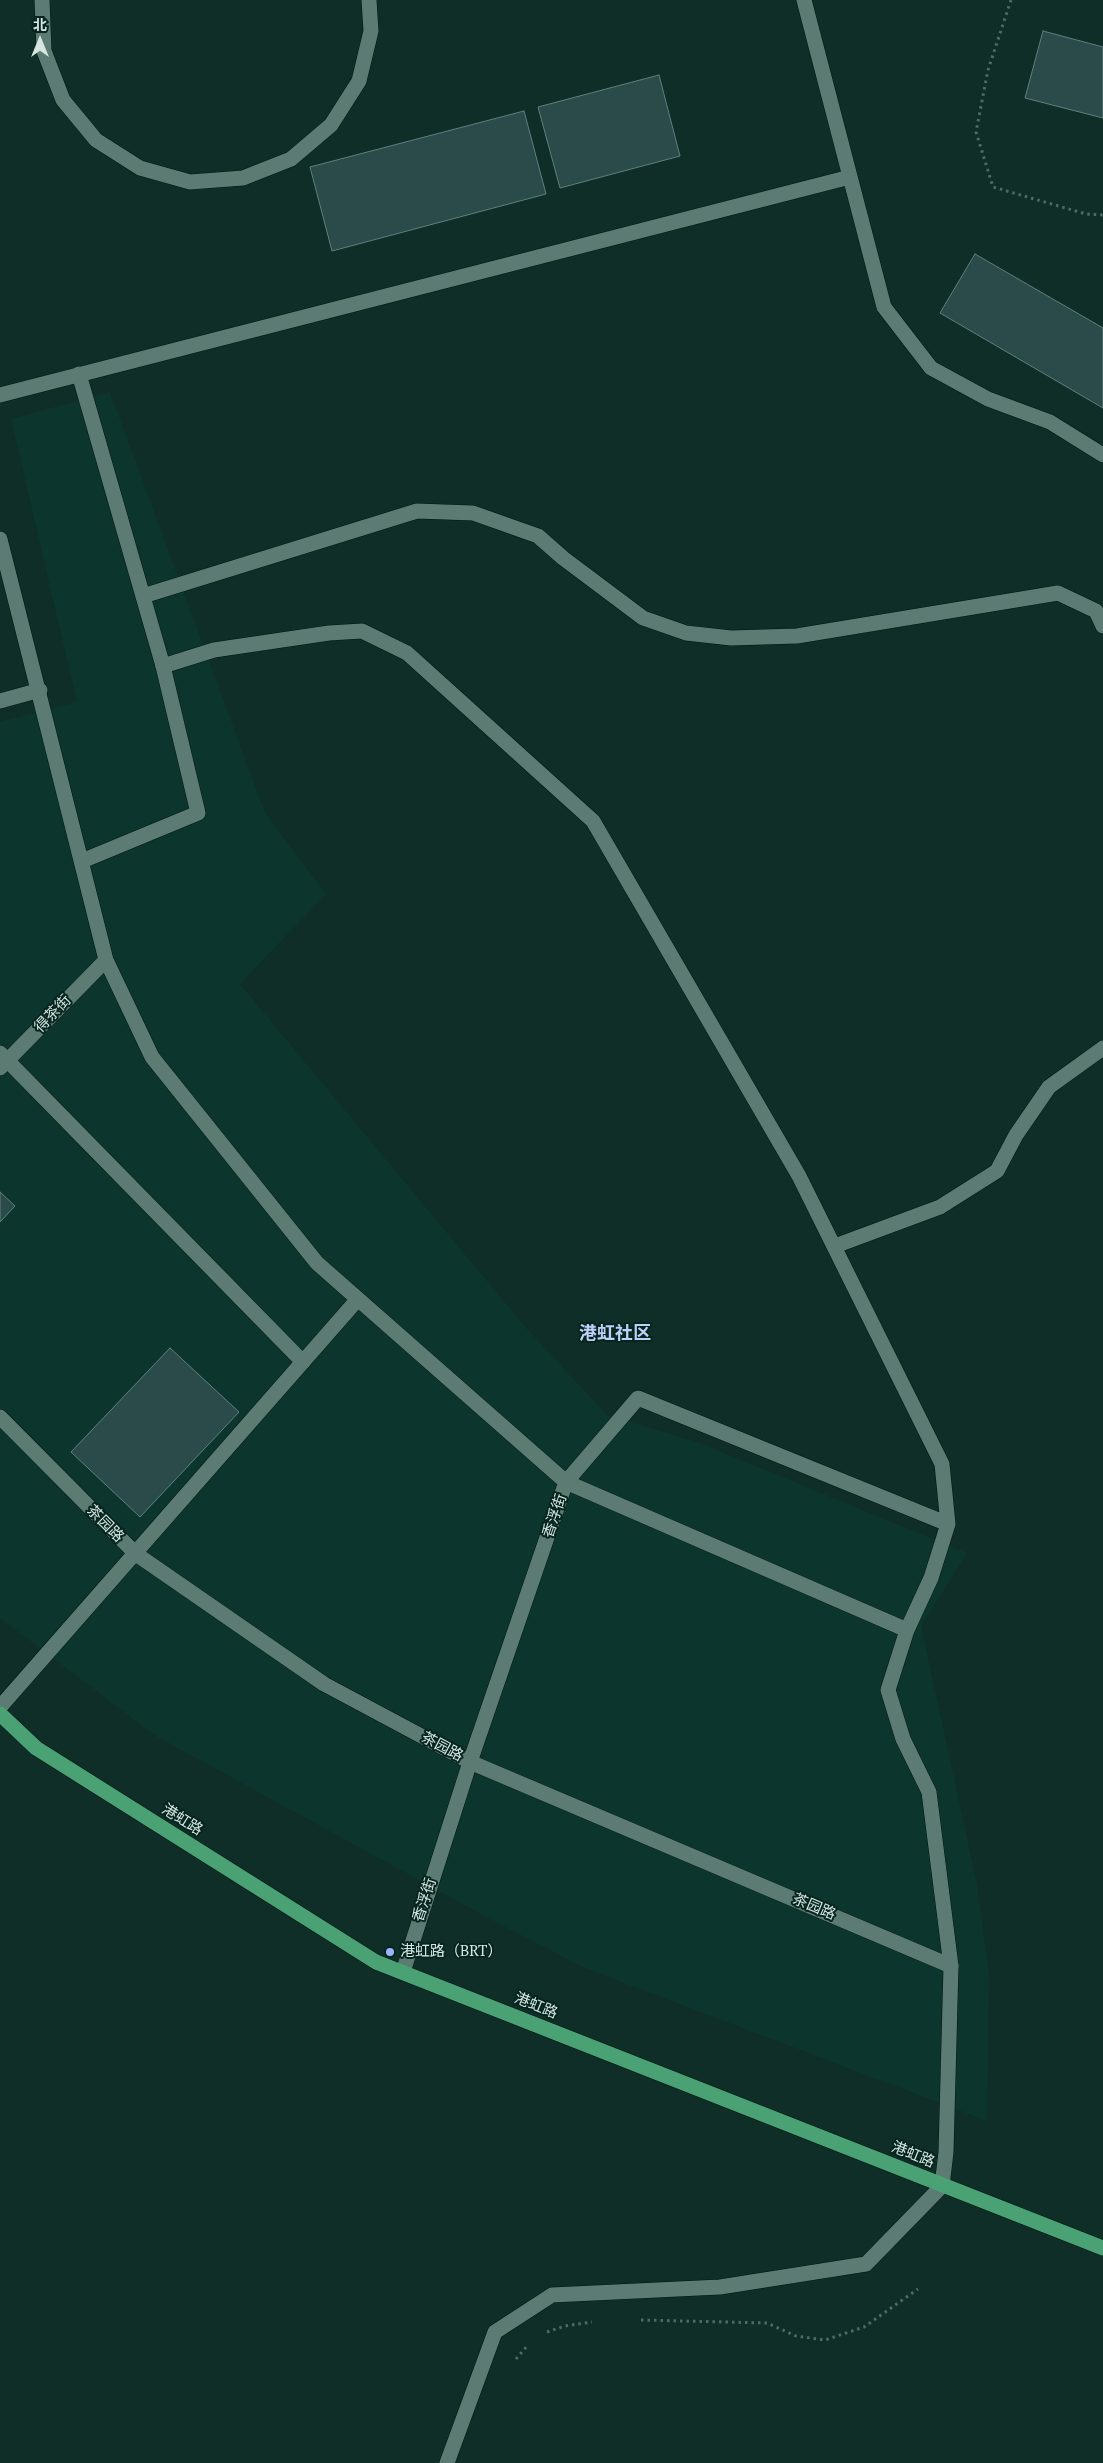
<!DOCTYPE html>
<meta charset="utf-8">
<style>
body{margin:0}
#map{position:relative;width:1103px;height:2463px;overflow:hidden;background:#102e28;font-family:"PT Serif","Noto Sans SC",serif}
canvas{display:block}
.north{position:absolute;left:15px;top:15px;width:50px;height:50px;-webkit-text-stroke:4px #06251e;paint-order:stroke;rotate:0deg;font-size:14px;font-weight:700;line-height:20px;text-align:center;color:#d5e6e1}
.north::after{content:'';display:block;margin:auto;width:18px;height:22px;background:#d5e6e1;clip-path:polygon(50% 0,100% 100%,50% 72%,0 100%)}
</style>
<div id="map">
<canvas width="1103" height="2463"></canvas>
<div class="north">北</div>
</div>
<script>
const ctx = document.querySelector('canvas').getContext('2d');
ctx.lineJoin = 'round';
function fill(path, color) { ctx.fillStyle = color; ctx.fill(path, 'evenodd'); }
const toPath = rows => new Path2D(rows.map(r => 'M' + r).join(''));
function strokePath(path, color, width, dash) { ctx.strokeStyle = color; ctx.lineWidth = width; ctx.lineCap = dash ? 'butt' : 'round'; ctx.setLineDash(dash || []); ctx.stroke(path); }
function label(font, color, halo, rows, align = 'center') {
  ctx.font = font + ' "PT Serif","Noto Sans SC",serif'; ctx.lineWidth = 4; ctx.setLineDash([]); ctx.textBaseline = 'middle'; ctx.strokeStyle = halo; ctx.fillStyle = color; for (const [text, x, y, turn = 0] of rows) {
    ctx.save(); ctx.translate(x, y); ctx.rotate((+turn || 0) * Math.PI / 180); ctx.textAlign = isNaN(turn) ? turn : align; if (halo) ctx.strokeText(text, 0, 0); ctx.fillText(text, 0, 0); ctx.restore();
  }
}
fill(toPath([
 [110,392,265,813,326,894,240,984,527,1329,607,1415,697,1442,967,1553,921,1626,977,1884,989,1976,987,2121,585,1968,490,1919,156,1736,0,1618,0,722,77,702,11,419]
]), '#0c362d');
const building = toPath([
 [1043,31,1103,47,1103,118,1025,98,1043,31],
 [659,75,680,156,560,188,538,107,659,75],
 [524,111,546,194,332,251,310,167,524,111],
 [975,254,1103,328,1103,408,940,313,975,254],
 [0,1192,15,1206,0,1222,0,1192],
 [170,1348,239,1412,140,1517,71,1452,170,1348]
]);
fill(building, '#2b4b4a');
strokePath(building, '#5e807f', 1);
const lane = toPath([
 [42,0,44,51,63,100,96,140,140,168,190,182,243,178,291,159,331,125,359,81,371,31,369,0],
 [804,0,884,307,931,368,988,399,1050,422,1103,455],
 [79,374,163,666,198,813,82,861],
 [0,395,850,177],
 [143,596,417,511,473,513,538,536,563,558,643,618,686,633,731,638,797,636,1058,593,1096,611,1103,626],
 [0,701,40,690],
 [0,1053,303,1362],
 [835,1246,940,1207,997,1171,1016,1135,1049,1087,1103,1048],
 [0,1417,136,1554,324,1684,470,1762,951,1966]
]);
const street = toPath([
 [0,539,106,960,152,1057,317,1263,566,1482,907,1630,888,1690,903,1739,929,1792,951,1966,946,2152,942,2186,866,2264,720,2287,552,2295,495,2332,447,2463],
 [163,666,214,650,329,633,362,631,407,653,593,821,799,1176,942,1464,948,1524,931,1578,907,1630],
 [0,1068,106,960],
 [0,1707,358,1299],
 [403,1972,470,1762,566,1482,638,1398,948,1524]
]);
const highway = toPath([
 [0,1714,36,1748,376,1962,1103,2248]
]);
strokePath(lane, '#001611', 16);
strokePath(street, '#001611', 16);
strokePath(highway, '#001611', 16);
strokePath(toPath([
 [1011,0,988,70,976,132,993,187,1086,214,1103,215],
 [641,2320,767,2323,796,2336,825,2340,864,2327,918,2289],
 [547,2332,565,2326,592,2322],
 [516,2359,528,2345]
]), '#506a64', 3, [2.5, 4]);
strokePath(lane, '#5c7b72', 15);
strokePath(street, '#5c7b72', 15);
strokePath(highway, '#49a174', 15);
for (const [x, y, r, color] of [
 [390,1952,5,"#99b5fd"]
]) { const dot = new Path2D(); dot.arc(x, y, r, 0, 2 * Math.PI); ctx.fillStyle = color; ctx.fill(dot); strokePath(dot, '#06251e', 2); }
label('15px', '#d5e6e1', '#06251e', [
 ["得茶街",53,1014,-46],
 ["香浮街",555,1516,-71],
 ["茶园路",105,1524,45],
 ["茶园路",442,1747,28],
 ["港虹路",182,1820,32],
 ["香浮街",425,1900,-72],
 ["茶园路",814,1907,23],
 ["港虹路",536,2006,22],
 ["港虹路",913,2155,22]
]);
label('15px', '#d5e6e1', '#06251e', [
 ["港虹路（BRT）",400,1952]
], 'left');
label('bold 18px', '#becff8', '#06251e', [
 ["港虹社区",615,1334]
]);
</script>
